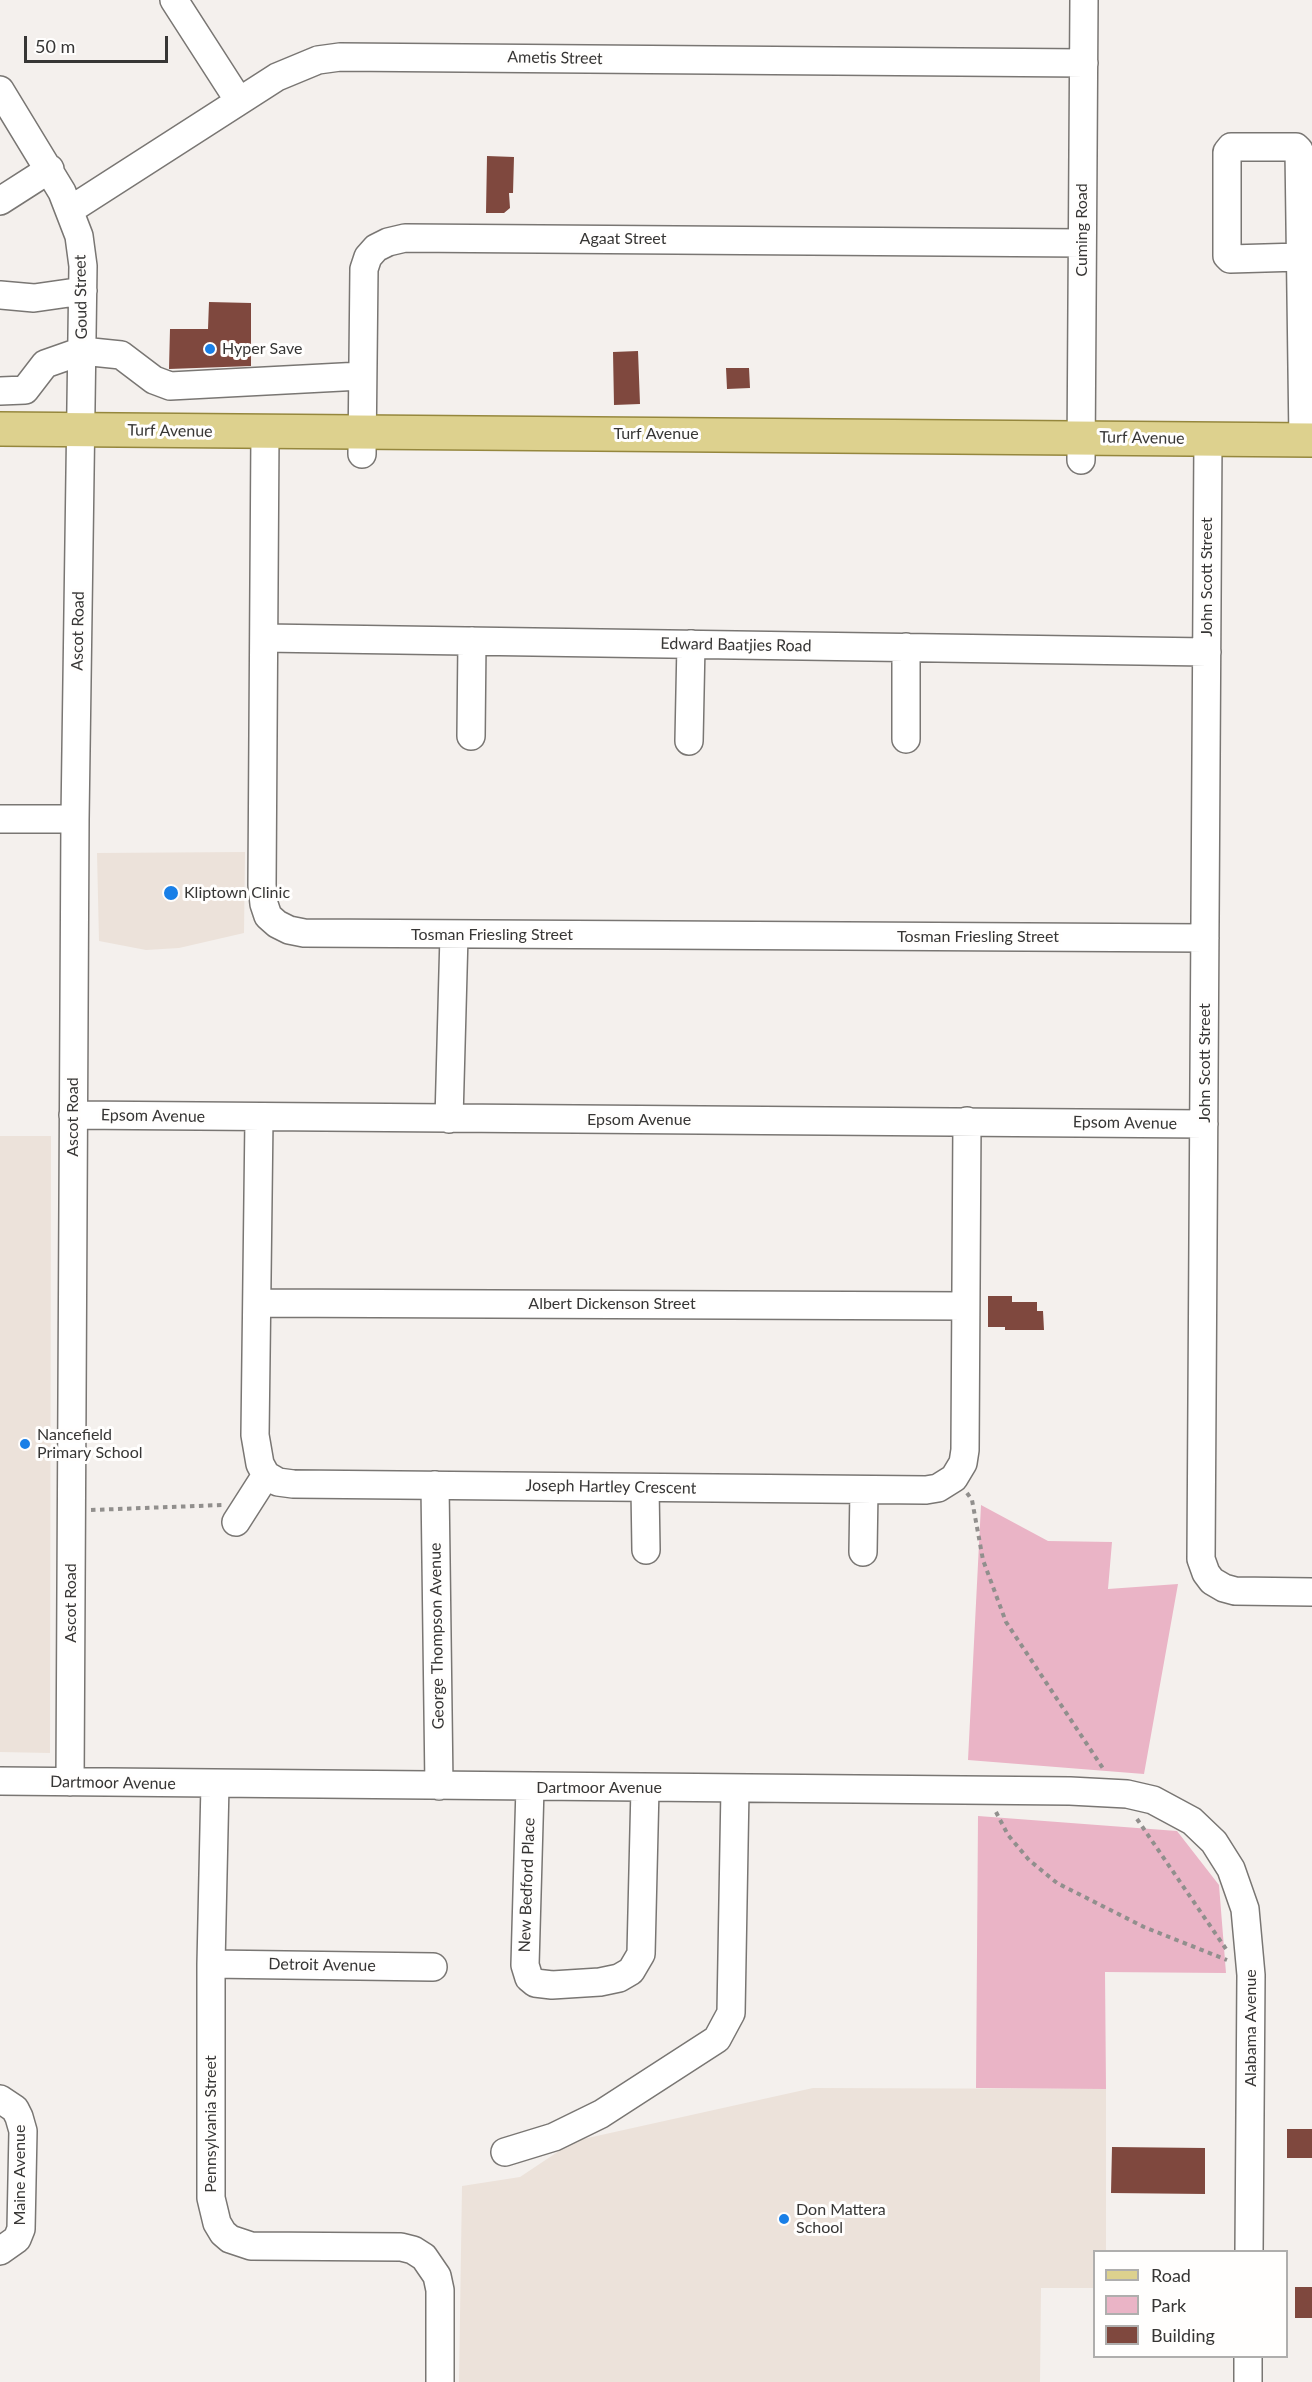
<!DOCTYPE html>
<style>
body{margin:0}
#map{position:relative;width:1312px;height:2382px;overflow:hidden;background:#f4f0ed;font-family:Lato,sans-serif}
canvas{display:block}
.legend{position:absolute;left:1093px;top:2250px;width:195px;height:108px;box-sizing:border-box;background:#fffefd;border:2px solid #afaead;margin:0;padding:8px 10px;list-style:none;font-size:18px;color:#373635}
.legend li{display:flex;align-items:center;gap:12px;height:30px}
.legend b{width:30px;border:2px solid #afaead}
.scale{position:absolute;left:24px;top:36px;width:144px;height:27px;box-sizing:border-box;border:3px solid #373635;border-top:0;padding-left:8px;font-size:18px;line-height:21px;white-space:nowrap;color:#373635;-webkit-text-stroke:4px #fffefd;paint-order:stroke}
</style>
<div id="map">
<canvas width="1312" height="2382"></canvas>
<ul class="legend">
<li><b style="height:8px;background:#ddd18e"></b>Road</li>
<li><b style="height:16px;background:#eab4c6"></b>Park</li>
<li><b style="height:16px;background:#7f483e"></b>Building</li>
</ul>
<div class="scale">50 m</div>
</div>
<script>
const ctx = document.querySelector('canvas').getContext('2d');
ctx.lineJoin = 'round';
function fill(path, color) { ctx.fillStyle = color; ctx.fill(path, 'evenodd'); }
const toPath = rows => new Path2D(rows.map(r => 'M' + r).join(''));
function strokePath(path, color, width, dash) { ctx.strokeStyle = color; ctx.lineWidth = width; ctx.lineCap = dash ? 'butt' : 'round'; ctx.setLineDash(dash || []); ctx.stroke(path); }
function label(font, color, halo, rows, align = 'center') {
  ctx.font = font + ' Lato,sans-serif'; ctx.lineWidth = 6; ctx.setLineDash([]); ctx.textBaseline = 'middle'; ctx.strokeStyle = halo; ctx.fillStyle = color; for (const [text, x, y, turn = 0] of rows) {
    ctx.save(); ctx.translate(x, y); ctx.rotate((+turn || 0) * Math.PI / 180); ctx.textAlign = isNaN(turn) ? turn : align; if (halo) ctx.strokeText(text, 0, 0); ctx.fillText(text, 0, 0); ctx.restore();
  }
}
fill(toPath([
 [245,852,244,933,179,948,146,950,99,941,97,853],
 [0,1136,51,1136,50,1753,0,1752],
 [813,2088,1106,2089,1106,2251,1094,2252,1094,2288,1041,2288,1040,2382,459,2382,462,2186,520,2177,574,2141]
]), '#ece2da');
fill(toPath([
 [981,1505,1048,1541,1112,1542,1108,1589,1178,1584,1144,1774,968,1760],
 [978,1816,1177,1831,1219,1885,1226,1973,1105,1972,1106,2089,976,2088]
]), '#eab4c6');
fill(toPath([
 [487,156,514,157,513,193,509,193,510,208,504,213,486,213],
 [209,302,251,303,251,366,169,369,170,329,208,329],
 [638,351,640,404,614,405,613,352],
 [726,368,749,368,750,388,727,389],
 [988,1296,1012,1296,1012,1302,1037,1302,1037,1311,1043,1311,1044,1330,1005,1330,1005,1327,988,1327],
 [1287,2129,1312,2129,1312,2158,1287,2158],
 [1112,2147,1205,2148,1205,2194,1111,2193],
 [1295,2287,1312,2287,1312,2318,1295,2318]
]), '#7f483e');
const minor = toPath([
 [174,0,239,101],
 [0,90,62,192,79,236,83,266,75,819,70,1782],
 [0,201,50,169],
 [70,210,277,77,318,60,340,57,1084,63],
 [1300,257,1230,259,1227,256,1227,152,1231,147,1296,147,1299,150,1303,440],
 [0,295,34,298,83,291],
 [0,391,25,390,45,364,82,351,121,355,154,380,170,386,361,376],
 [265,432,262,885,264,904,268,916,277,924,289,930,304,933,1205,938],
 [1208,439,1201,1559,1206,1573,1212,1581,1224,1588,1235,1591,1312,1592],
 [362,454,364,269,368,257,376,248,388,242,405,238,1082,243],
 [1081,460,1084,0],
 [264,638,1207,652],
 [906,647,906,739],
 [471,736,472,641],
 [689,741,691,644],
 [0,819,75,819],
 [73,1115,1204,1124],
 [259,1118,255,1435,260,1464,266,1475,278,1482,293,1484,926,1490,938,1488,954,1478,963,1463,965,1450,967,1121],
 [449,1119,454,935],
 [258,1303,965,1306],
 [435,1485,439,1786],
 [645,1488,646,1550],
 [236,1522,266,1475],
 [863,1552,864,1490],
 [0,1781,1070,1791,1127,1794,1153,1800,1192,1821,1214,1842,1231,1869,1245,1909,1251,1975,1249,2252],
 [215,1784,211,1964,211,2198,217,2223,223,2233,230,2239,251,2246,401,2247,413,2250,424,2257,437,2276,440,2290,440,2382],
 [530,1787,525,1965,529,1978,535,1983,552,1985,600,1982,619,1978,631,1971,641,1954,645,1788],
 [211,1964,433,1967],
 [0,2099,15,2109,19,2117,23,2131,21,2229,17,2239,0,2251],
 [505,2152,554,2137,601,2114,717,2039,731,2013,735,1789],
 [1248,2382,1248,2356]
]);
const major = toPath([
 [0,429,1312,440]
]);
strokePath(minor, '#797673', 30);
strokePath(major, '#95873d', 36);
strokePath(toPath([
 [967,1493,972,1500,983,1560,1006,1622,1104,1770],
 [91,1510,222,1505],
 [996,1812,1008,1835,1029,1860,1057,1883,1144,1927,1227,1960],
 [1137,1819,1226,1949]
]), '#918f8d', 4, [4.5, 4.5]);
strokePath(minor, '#fff', 27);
strokePath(major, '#ddd18e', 33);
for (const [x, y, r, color] of [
 [210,349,6,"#197fe7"],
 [171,893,8,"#197fe7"],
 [25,1444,6,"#197fe7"],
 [784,2219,6,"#197fe7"]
]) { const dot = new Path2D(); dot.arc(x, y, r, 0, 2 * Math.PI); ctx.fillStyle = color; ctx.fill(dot); strokePath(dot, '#fffefd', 2); }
label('16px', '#373635', '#fffefd', [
 ["Ametis Street",555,58,1],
 ["Cuming Road",1082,230,-90],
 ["Agaat Street",623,239],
 ["Goud Street",81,297,-91],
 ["Turf Avenue",170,431,1],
 ["Turf Avenue",656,434],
 ["Turf Avenue",1142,438,1],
 ["John Scott Street",1207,577,-90],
 ["Ascot Road",78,631,-89],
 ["Edward Baatjies Road",736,645,1],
 ["Tosman Friesling Street",492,935],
 ["Tosman Friesling Street",978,937],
 ["John Scott Street",1205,1063,-90],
 ["Epsom Avenue",153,1116,1],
 ["Ascot Road",73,1117,-90],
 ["Epsom Avenue",639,1120],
 ["Epsom Avenue",1125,1123,1],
 ["Albert Dickenson Street",612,1304],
 ["Joseph Hartley Crescent",611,1487,1],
 ["Ascot Road",71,1603,-90],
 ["George Thompson Avenue",437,1636,-91],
 ["Dartmoor Avenue",113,1783,1],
 ["Dartmoor Avenue",599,1788],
 ["New Bedford Place",527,1885,-88],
 ["Detroit Avenue",322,1965,1],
 ["Alabama Avenue",1251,2028,-90],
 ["Pennsylvania Street",211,2124,-90],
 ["Maine Avenue",20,2175,-90]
]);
label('16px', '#373635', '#fffefd', [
 ["Hyper Save",222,349],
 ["Kliptown Clinic",184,893],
 ["Nancefield",37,1435],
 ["Primary School",37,1453],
 ["Don Mattera",796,2210],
 ["School",796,2228]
], 'left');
</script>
